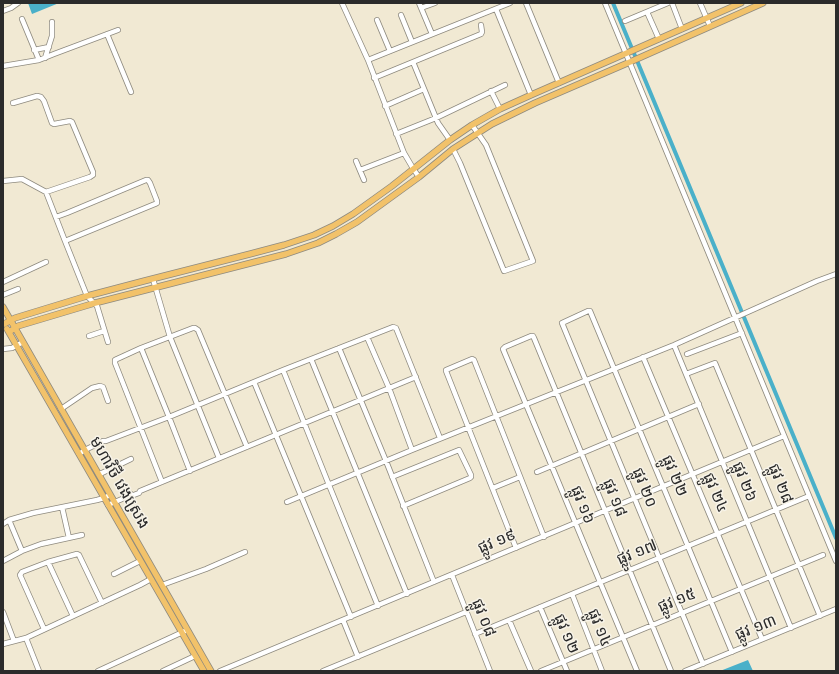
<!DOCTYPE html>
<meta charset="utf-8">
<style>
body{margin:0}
#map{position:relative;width:839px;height:674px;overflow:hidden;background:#f1e9d3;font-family:Caveat,sans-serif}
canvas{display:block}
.frame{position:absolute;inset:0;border:4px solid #2b2b2b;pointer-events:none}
</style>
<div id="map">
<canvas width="839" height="674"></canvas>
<div class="frame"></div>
</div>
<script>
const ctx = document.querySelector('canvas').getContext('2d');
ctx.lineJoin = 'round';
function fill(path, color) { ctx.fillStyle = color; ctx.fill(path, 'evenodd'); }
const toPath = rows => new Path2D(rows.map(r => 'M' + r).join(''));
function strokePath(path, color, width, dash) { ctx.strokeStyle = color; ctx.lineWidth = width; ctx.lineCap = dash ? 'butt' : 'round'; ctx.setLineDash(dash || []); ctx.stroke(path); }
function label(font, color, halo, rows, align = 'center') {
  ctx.font = font + ' Caveat,"Noto Sans Khmer",sans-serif'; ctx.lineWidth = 3; ctx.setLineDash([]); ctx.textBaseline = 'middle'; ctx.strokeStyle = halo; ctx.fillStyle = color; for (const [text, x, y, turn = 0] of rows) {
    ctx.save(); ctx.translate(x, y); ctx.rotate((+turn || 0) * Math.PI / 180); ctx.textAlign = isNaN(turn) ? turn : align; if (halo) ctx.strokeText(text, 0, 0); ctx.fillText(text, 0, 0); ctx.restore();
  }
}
fill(toPath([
 [28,3,59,3,32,14],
 [748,660,753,671,720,671]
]), '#4ab0c9');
strokePath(toPath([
 [613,3,836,538]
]), '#4ab0c9', 4);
const minor = toPath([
 [342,3,368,60,404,153,414,170,419,177],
 [419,3,432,34],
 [526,3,559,83],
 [605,3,836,561],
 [672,3,682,29],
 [700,3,710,26],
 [421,8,435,3],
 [496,9,531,95],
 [3,11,11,8,18,3],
 [647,12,659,39],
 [401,15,412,42],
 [22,19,39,60],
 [377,20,390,51],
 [625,21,668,3],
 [107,34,131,92],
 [34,50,49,47],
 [45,58,52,36,52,22],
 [368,60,510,3],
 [413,62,438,123,450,140],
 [3,66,39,60,54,54,118,30],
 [374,78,481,34,482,32,481,25],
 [491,91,500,109],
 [385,106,424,89],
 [396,134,436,118,505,85],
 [453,149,460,163,504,271,533,261,486,145,472,125],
 [356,161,364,180],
 [360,170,404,153],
 [3,181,22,179,46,192,90,177,93,175,93,172,72,122,70,121,54,124,52,123,44,101,41,97,37,96,13,103],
 [46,192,65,241],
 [56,217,67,213,146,180,148,180,150,183,157,201,157,203,155,204,65,241,87,296,97,306,108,342],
 [153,279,170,337,219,458],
 [3,282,46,262],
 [3,295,18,289],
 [89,336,104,331],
 [367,337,389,388,412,450],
 [674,345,791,628],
 [141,348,169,417,190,471],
 [339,348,386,461,434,582],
 [3,349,12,348,23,342],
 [687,354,742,333],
 [643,357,762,639],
 [311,359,407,594],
 [283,370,329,485,378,606],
 [686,374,715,363,820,616],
 [254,382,351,617],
 [61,409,92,388,100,386,103,387,108,401],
 [79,454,85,450,103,441,106,441,169,417,283,370,393,327,396,328,440,438],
 [537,472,699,404],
 [99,474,102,473,131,459],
 [392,477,459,450,471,475,471,477,470,478,403,506],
 [162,482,115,363,115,360,117,359,141,348,193,328,195,328,198,330,247,447],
 [493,488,520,477],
 [129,496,131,496,139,493,140,491,416,377],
 [287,502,412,450,674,345,817,281,836,274],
 [108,505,129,496,131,494],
 [62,507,69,538],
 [9,520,22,551],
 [3,524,9,520,33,513,97,500,104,498,110,495],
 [516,548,446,371,446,370,472,359,474,360,544,537],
 [3,561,22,551,41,544,82,535],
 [48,562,73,616],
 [114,574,140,561],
 [452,575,490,671],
 [162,585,206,569,245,552],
 [572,594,602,671],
 [540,607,567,671],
 [3,612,14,641],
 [343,620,358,657],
 [509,620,531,671],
 [44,629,20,575,22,572,48,562,77,554,79,555,102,603],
 [475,634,809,496],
 [26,638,39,671],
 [3,644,26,638,140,585,151,579],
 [703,664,562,323,588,311,590,311,732,652],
 [98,671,185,631],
 [163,671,195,656],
 [220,671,784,436],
 [323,671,466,612],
 [541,671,823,555],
 [637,671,503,349,505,347,531,336,533,336,534,338,671,671],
 [685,671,836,609]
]);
const major = toPath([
 [3,307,211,671],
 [4,324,15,318,87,296,144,281,250,254,284,245,314,235,333,226,353,214,392,186,450,140,472,125,500,109,531,95,741,3],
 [7,329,204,671],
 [9,332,18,326,95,303,286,254,318,243,336,234,357,222,419,177,453,149,492,124,535,103,630,62,763,3]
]);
strokePath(minor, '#8e8a7f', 6);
strokePath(major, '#8e8a7f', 7);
strokePath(minor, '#fff', 4.5);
strokePath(major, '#f2c26a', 5.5);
label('16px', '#2b2b2b', '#f7f3e8', [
 ["ផ្លូវ ២២",674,476,67],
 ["ផ្លូវ ២៦",744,482,68],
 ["មហាវិថី វេងស្រេង",119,483,60],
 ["ផ្លូវ ២៨",780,484,68],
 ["ផ្លូវ ២០",644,488,68],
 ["ផ្លូវ ២៤",715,493,67],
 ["ផ្លូវ ១៨",614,498,68],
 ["ផ្លូវ ១៦",582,505,68],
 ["ផ្លូវ ១៩",497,542,-23],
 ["ផ្លូវ ១៧",637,553,-22],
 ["ផ្លូវ ១៥",677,601,-22],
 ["ផ្លូវ ០៨",483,618,68],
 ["ផ្លូវ ១៤",599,628,68],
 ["ផ្លូវ ១៣",756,628,-22],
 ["ផ្លូវ ១២",566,634,67]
]);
</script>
